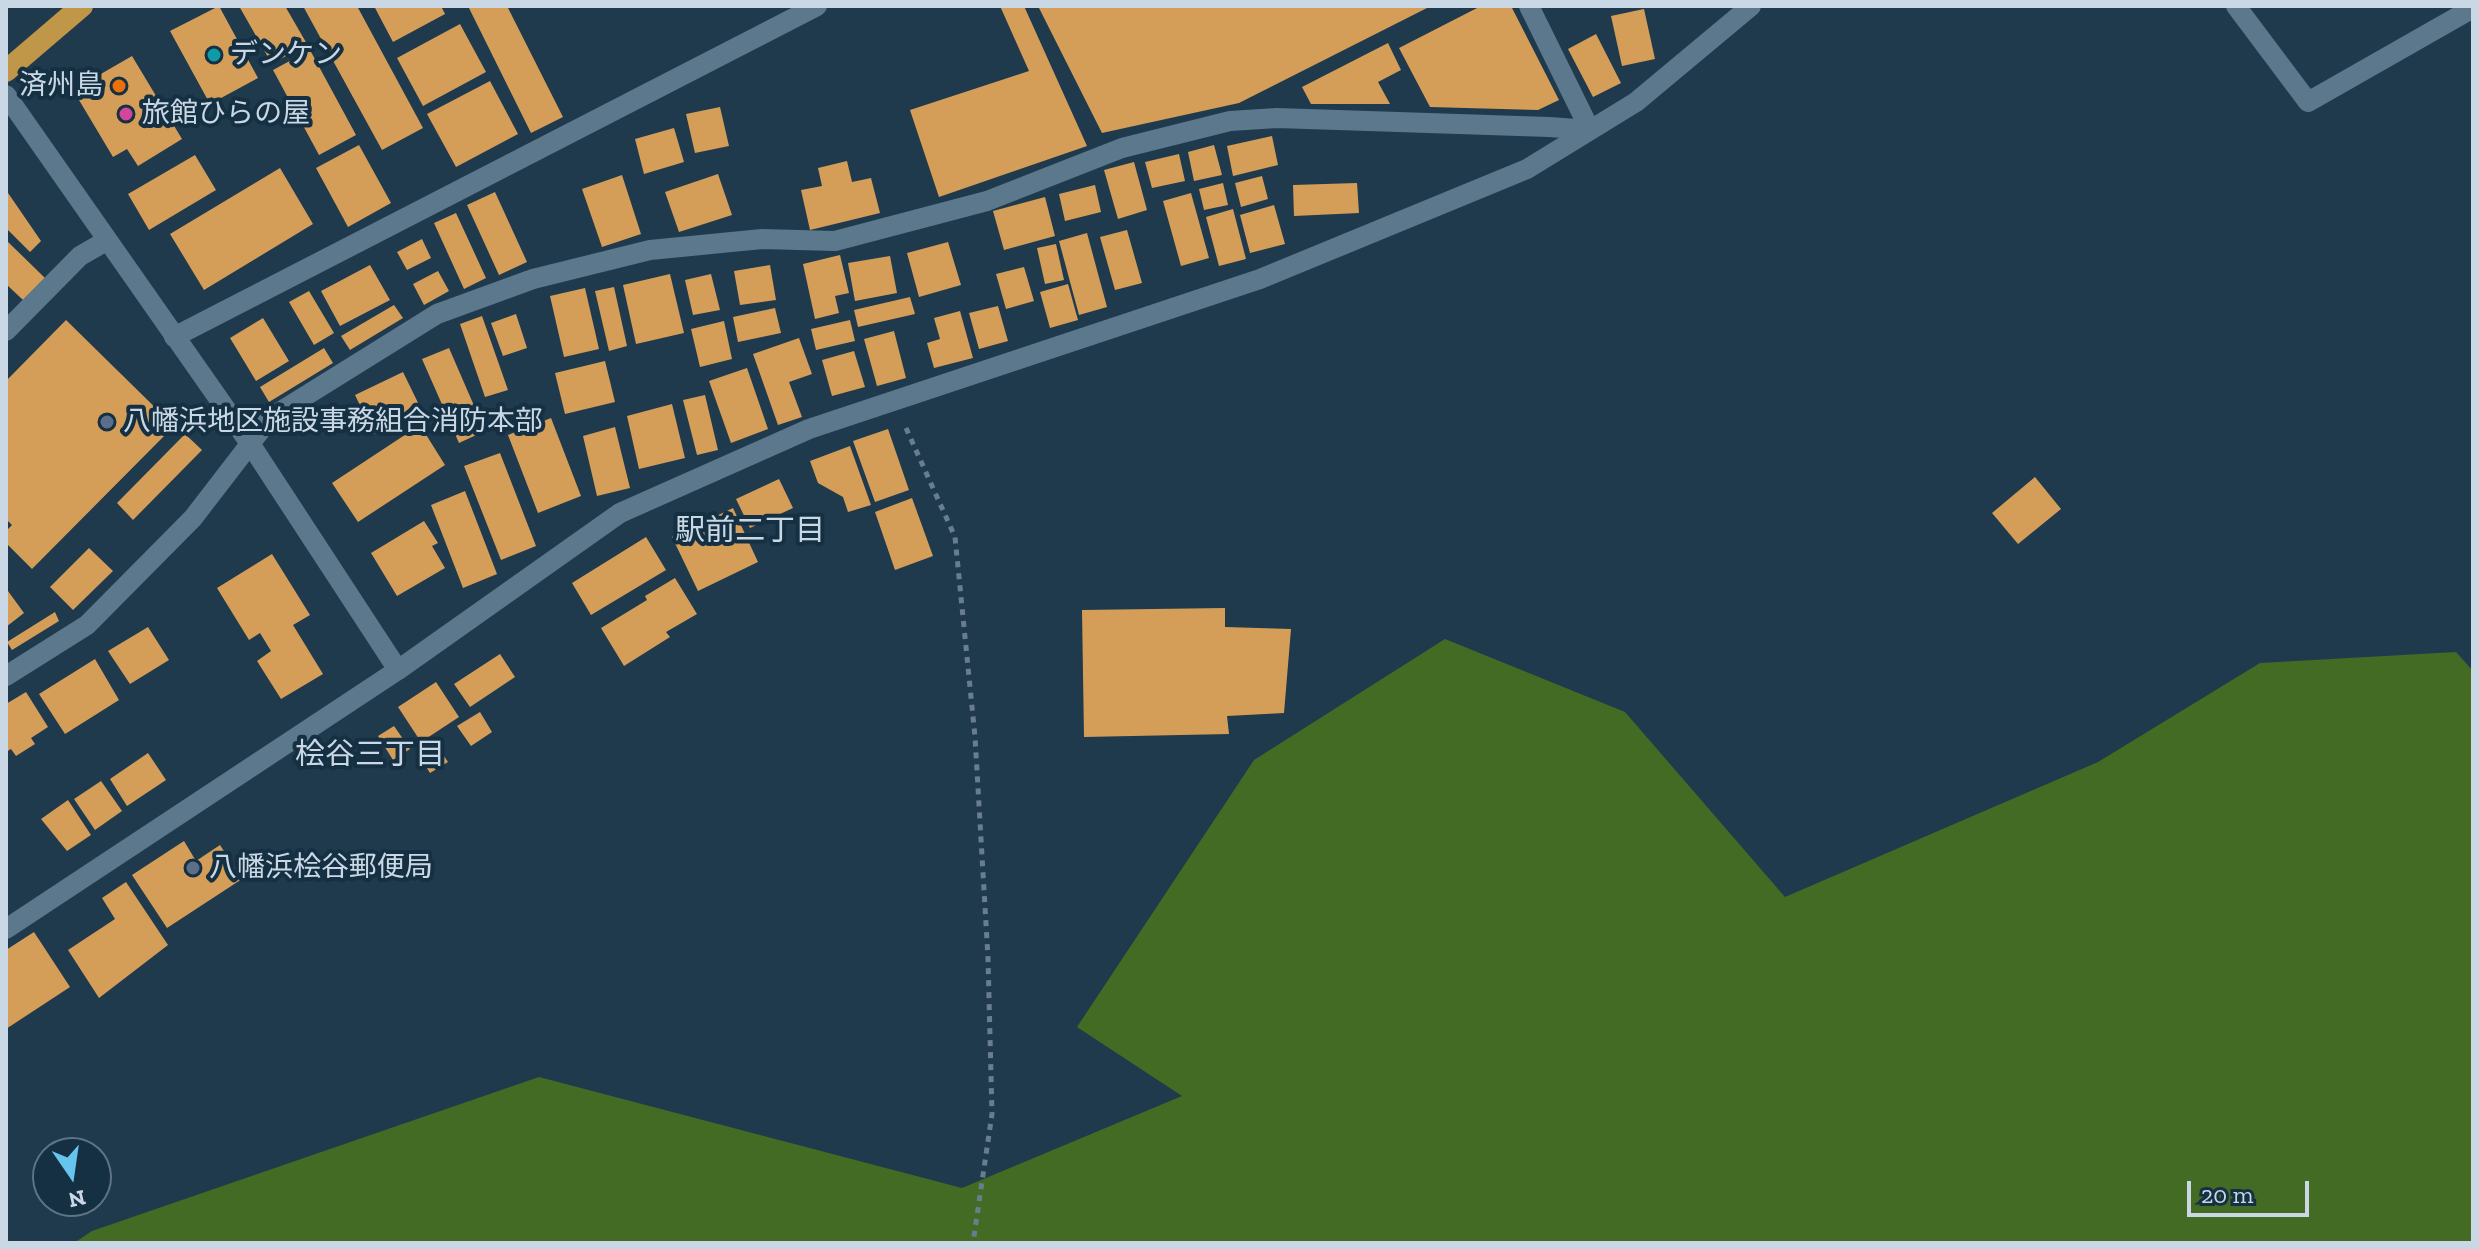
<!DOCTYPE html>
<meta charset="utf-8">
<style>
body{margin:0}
#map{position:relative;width:2479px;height:1249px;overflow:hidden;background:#203a4d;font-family:"Zilla Slab",serif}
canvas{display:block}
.frame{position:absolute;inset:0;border:8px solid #c9d8e4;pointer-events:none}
.north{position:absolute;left:32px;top:1137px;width:80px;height:80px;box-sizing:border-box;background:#163043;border:2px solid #5e7383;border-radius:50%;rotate:167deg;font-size:22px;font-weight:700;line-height:32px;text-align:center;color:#c9d8e4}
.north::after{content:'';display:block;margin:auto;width:28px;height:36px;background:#65c5ee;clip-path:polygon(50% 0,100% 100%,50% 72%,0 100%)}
.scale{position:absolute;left:2187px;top:1181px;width:122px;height:36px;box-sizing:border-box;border:4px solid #c9d8e4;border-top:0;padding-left:10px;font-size:24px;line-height:28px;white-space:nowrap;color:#c9d8e4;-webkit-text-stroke:6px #163043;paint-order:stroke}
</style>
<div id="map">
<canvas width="2479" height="1249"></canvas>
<div class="frame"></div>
<div class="north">N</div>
<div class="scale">20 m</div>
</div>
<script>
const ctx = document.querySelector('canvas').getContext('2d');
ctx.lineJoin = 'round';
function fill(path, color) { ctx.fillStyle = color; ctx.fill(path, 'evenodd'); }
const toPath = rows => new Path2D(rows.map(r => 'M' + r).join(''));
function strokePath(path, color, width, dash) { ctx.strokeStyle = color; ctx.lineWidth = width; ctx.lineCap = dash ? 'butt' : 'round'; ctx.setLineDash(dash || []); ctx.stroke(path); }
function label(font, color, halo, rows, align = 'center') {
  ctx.font = font + ' "Zilla Slab","Noto Sans JP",serif'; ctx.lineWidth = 8; ctx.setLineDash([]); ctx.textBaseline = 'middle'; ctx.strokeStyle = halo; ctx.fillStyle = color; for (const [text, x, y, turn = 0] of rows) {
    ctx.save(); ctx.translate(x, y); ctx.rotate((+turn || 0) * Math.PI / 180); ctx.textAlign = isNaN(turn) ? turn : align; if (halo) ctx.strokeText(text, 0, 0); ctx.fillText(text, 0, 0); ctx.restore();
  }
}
fill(toPath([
 [1445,639,1625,712,1785,897,2098,762,2260,663,2456,652,2473,671,2473,1243,74,1243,92,1231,539,1077,962,1188,1182,1096,1077,1027,1254,760]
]), '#446b24');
fill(toPath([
 [219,6,258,78,210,104,170,31],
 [239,6,285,6,307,44,272,64],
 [303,6,357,6,423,128,382,150],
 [374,6,441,6,445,14,393,42],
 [468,6,507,6,563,117,531,133],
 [1000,6,1024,6,1087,146,939,197,910,110,1029,71],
 [1038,6,1426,6,1427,8,1239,103,1102,133],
 [1481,6,1511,6,1559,100,1538,110,1430,107,1399,48],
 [1644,9,1655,59,1622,66,1611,16],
 [460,24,486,72,423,106,397,58],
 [1596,34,1621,83,1593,97,1568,49],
 [1388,43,1401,70,1378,82,1390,104,1311,104,1302,87],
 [310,50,356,135,319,155,273,70],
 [132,56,182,139,138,166,127,149,113,157,76,95,87,82],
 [490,81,518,134,456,167,427,114],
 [720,107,729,146,695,153,686,114],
 [674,128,684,162,644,174,635,139],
 [1272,136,1278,165,1233,176,1227,146],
 [359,145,391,203,348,227,316,168],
 [1214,145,1222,175,1194,181,1188,152],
 [1179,154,1185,181,1152,188,1145,162],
 [195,155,216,190,149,230,128,194],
 [847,161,852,182,871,178,880,213,810,230,801,190,822,186,818,168],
 [1134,162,1147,210,1118,219,1104,170],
 [280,168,313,224,204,290,170,234],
 [718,174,732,215,679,232,665,192],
 [622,175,641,234,602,247,582,189],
 [1262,176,1268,199,1241,207,1235,183],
 [1223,183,1228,205,1204,210,1199,189],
 [1357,183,1359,213,1294,216,1293,185],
 [1095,185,1101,212,1065,221,1059,194],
 [6,190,41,241,30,252,6,228],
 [495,192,527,262,499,275,467,205],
 [1191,193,1209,258,1181,266,1163,201],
 [1045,197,1055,236,1004,250,993,211],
 [1274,205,1285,244,1250,253,1240,215],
 [1233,209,1246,259,1219,266,1206,217],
 [456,213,486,278,464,289,434,223],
 [1127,230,1142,283,1115,290,1100,237],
 [1087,233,1107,307,1079,315,1059,241],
 [422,239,431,258,407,270,397,252],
 [6,240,45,278,23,300,6,284],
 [948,242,961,285,919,297,907,253],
 [1056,244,1064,280,1045,284,1037,248],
 [840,255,849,293,835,296,839,313,815,319,803,264],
 [890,256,897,293,855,301,848,263],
 [370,265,390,300,340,326,321,291],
 [770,265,776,300,740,305,734,271],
 [1024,267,1034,301,1006,309,996,274],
 [438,271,449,291,424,305,413,284],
 [670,274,684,333,636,344,623,285],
 [711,274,720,310,693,315,685,280],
 [1068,284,1078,320,1050,328,1040,292],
 [614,287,627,346,609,351,595,291],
 [585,288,599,349,564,357,550,296],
 [309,291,334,333,314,345,289,302],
 [910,297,915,314,858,327,854,310],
 [394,305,403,318,350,350,341,336],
 [998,306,1008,341,979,349,969,313],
 [775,308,781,333,738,342,733,317],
 [960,311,973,358,934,368,927,343,940,339,934,318],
 [516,314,527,348,503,356,491,323],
 [482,316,508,390,485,397,460,324],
 [263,318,289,361,256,381,230,338],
 [66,320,174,426,32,569,6,543,6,531,12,525,6,519,6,381],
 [850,320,855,341,816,350,811,329],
 [724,321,732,359,700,367,691,329],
 [894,331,906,378,877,386,864,339],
 [799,338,812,374,789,382,802,417,778,425,753,354],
 [324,348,333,363,269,402,260,387],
 [449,348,485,431,459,443,422,359],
 [854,351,865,387,832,396,822,360],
 [605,361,615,402,565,414,555,373],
 [747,368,768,429,731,443,709,381],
 [403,372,422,411,374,434,355,395],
 [705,395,718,450,697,455,683,400],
 [672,404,685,458,639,469,627,416],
 [551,418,581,496,538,513,508,435],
 [420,425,445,465,358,522,332,483],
 [615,427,630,488,597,496,583,436],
 [888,429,909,490,875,502,853,441],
 [185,434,202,450,133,520,117,503],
 [850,446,871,505,848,512,843,497,818,483,810,461],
 [500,453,536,546,501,560,464,466],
 [2035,477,2061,509,2018,544,1992,513],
 [779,479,793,508,750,528,736,499],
 [465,491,497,574,463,588,431,505],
 [912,498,933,556,895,570,875,512],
 [733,508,758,562,698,591,672,537],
 [424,521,438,543,432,546,445,568,397,596,371,553],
 [646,537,666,570,591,615,572,583],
 [89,548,113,571,73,610,50,587],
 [272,554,310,615,293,625,323,674,281,699,257,661,271,651,260,633,249,640,217,588],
 [675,578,697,614,666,632,670,637,624,666,601,628,647,600,645,596],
 [8,591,24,613,6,627,6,593],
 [1225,608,1225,627,1291,629,1284,713,1227,716,1229,734,1084,737,1082,610],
 [55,612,59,621,12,650,7,642],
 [148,627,169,660,130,684,108,651],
 [500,654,515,677,470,707,454,684],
 [95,659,119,700,65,734,39,694],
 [436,682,459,717,421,742,398,707],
 [26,692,48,727,31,738,35,744,16,756,11,749,6,752,6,704],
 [480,712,492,732,471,746,457,726],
 [394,726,410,749,393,760,378,736],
 [435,743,448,762,430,773,418,754],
 [148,753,166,780,127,806,110,779],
 [101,781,122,811,95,830,74,799],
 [68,800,91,835,67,851,41,819],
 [184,841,196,861,220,845,242,879,167,928,132,875],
 [126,882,168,945,99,998,68,950,115,919,102,898],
 [34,932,70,987,6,1029,6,950]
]), '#d59e58');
strokePath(toPath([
 [906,428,955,537,975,737,988,958,992,1114,973,1243]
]), '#687e8e', 5, [6, 6]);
strokePath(toPath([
 [1529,6,1590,130],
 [2236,6,2308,102,2473,8],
 [6,331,80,256,106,241],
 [174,337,817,6],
 [6,676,87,625,193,518,270,418,437,314,533,279,650,250,762,239,835,241,987,201,1122,148,1230,121,1277,118,1549,127,1590,130],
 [6,929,398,670,620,513,809,429,1260,279,1527,169,1636,102,1751,6]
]), '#5b788d', 20);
strokePath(toPath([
 [6,95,251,445,398,670]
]), '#5b788d', 20);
strokePath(toPath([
 [6,71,82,6]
]), '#c09748', 22);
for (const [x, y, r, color] of [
 [214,55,8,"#0f9aa8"],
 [119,86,8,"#e8710a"],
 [126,114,8,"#d1479c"],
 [107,422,8,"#5c6f8a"],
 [193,868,8,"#5c6f8a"]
]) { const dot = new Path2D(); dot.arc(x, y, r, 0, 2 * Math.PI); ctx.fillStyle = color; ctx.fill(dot); strokePath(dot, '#163043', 3); }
label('28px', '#c9d8e4', '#163043', [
 ["デンケン",230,55],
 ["済州島",103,86,"right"],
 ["旅館ひらの屋",142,114],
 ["八幡浜地区施設事務組合消防本部",123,422],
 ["八幡浜桧谷郵便局",209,868]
], 'left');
label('30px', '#c9d8e4', '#163043', [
 ["駅前二丁目",750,531],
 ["桧谷三丁目",370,755]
]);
</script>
